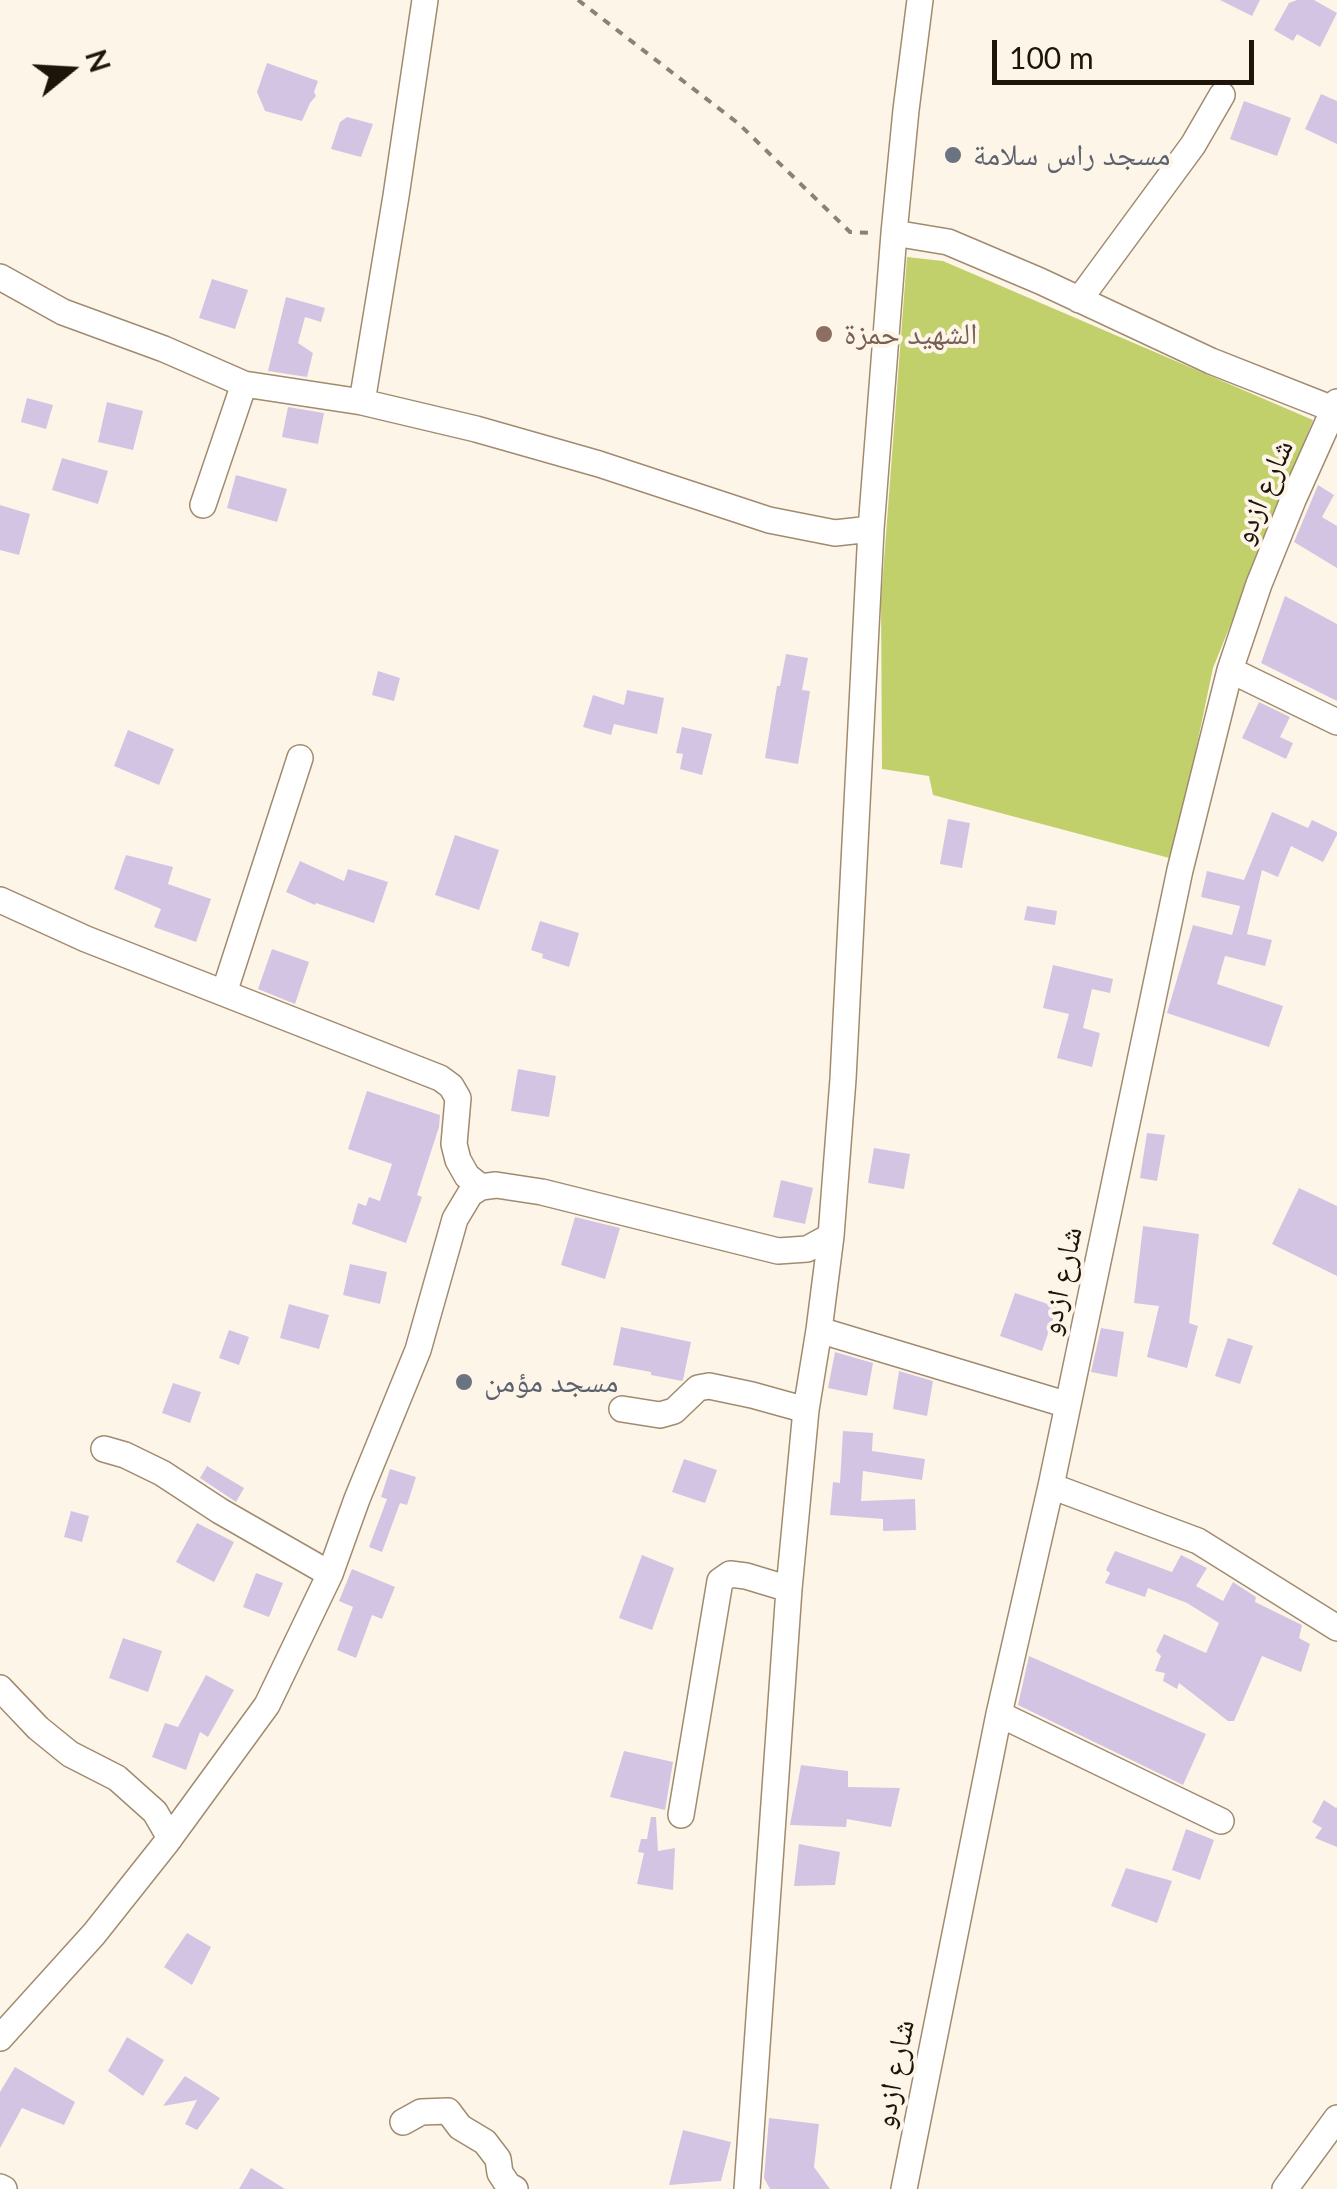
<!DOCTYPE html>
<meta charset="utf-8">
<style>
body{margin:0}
#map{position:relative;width:1337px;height:2189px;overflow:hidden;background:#fef5e9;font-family:Lato,sans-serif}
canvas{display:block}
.north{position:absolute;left:20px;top:20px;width:100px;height:100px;-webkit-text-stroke:8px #fef5e9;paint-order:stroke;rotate:72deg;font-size:28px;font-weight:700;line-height:40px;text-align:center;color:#1d150a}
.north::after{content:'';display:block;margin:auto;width:35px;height:45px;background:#1d150a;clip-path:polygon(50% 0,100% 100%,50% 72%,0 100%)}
.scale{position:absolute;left:992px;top:40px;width:262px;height:45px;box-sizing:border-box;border:5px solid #1d150a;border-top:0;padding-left:12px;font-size:30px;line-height:35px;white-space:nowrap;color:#1d150a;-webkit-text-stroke:8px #fef5e9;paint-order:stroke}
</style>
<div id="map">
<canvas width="1337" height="2189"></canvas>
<div class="north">N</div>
<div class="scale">100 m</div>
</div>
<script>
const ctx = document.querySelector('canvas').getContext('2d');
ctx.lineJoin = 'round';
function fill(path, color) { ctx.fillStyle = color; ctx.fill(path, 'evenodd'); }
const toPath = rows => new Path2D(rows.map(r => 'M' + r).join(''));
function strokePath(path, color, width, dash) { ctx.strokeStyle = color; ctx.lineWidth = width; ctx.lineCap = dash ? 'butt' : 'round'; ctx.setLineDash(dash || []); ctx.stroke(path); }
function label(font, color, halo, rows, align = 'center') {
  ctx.font = font + ' Lato,"Noto Naskh Arabic",sans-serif'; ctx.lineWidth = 8; ctx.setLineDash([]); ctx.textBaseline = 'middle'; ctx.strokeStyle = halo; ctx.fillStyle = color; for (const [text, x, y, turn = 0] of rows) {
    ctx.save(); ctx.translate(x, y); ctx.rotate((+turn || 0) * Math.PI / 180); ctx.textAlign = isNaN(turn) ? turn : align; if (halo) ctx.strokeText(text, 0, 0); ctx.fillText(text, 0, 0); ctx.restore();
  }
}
fill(toPath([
 [907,257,943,261,1313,420,1213,668,1173,859,933,795,929,776,882,769,881,600]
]), '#c2d06b');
fill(toPath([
 [1220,0,1260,0,1252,16],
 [1297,0,1314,0,1337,13,1320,47,1297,34,1293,41,1274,30,1289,3],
 [267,63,318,81,314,92,316,96,310,103,302,121,265,111,257,92],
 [1321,94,1337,101,1337,144,1305,129],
 [1244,101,1291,118,1277,156,1230,139],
 [347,117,373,124,361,157,331,149,340,122],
 [212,279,248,290,235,329,199,318],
 [286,297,325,308,321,322,305,317,298,343,313,353,307,377,268,371],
 [27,398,53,405,46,429,21,422],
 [107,402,143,411,133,450,98,442],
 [288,407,324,413,318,444,282,437],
 [62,458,108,471,98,504,52,490],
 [236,475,287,489,277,522,227,508],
 [1318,485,1334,495,1322,517,1337,526,1337,568,1294,542],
 [0,505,30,514,19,555,0,550],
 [1285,596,1337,624,1337,701,1261,663],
 [786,654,808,658,802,690,810,691,798,764,765,758,777,686,780,686],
 [378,671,400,678,394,701,372,695],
 [627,690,664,698,657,734,614,724,611,735,583,727,593,695,624,705],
 [1259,702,1290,717,1280,737,1293,743,1286,759,1242,738],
 [682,727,712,734,702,775,680,769,683,754,676,753],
 [128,730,174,749,159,785,114,766],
 [1272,812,1308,828,1312,820,1337,832,1337,835,1323,862,1291,846,1278,877,1262,870,1247,934,1272,940,1265,966,1225,956,1217,984,1283,1006,1269,1047,1167,1013,1193,925,1232,935,1240,906,1201,897,1207,871,1244,880],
 [948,819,970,823,962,868,940,864],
 [455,835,499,850,479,910,435,895],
 [126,855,173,867,168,884,211,899,196,942,154,927,161,909,114,889],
 [300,861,344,881,348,869,388,882,374,923,316,903,315,905,286,892],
 [1027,906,1057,911,1055,925,1024,920],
 [540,921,579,933,569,967,542,958,543,954,531,950],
 [272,949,309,962,295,1004,258,989],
 [1053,965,1113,979,1110,993,1092,989,1083,1028,1100,1033,1092,1067,1057,1058,1069,1014,1043,1008],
 [518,1069,556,1076,549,1117,511,1111],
 [367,1091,440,1115,439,1127,417,1195,422,1197,406,1243,352,1224,358,1203,366,1206,369,1197,380,1201,392,1164,348,1149],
 [1147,1133,1165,1135,1157,1181,1140,1178],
 [874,1148,910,1154,904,1189,868,1183],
 [781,1180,813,1188,805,1224,773,1217],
 [1299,1188,1337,1206,1337,1276,1272,1244],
 [575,1217,620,1228,605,1279,561,1265],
 [1143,1226,1199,1234,1189,1323,1198,1326,1187,1368,1147,1357,1159,1306,1134,1303],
 [350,1264,387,1272,380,1304,343,1295],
 [1015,1293,1057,1307,1042,1351,1000,1336],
 [289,1304,329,1315,319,1349,280,1338],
 [621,1327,691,1342,683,1380,682,1381,651,1375,651,1372,613,1365],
 [1101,1328,1124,1332,1117,1377,1091,1372],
 [229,1330,249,1337,239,1365,219,1358],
 [1228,1338,1253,1346,1240,1384,1215,1376],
 [835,1352,873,1363,867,1396,828,1388],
 [899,1371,933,1381,927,1416,893,1409],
 [173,1383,201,1392,190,1423,162,1413],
 [843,1431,873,1433,872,1451,925,1459,922,1480,863,1471,861,1501,915,1499,916,1530,883,1531,883,1519,830,1515,833,1482,840,1483],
 [684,1459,717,1470,705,1503,672,1492],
 [207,1466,244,1488,236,1502,200,1478],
 [390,1469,416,1477,407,1505,400,1503,382,1552,369,1547,387,1499,381,1497],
 [71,1511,89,1516,82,1542,64,1537],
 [197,1523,234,1542,214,1582,176,1562],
 [1115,1551,1172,1572,1181,1555,1207,1568,1196,1586,1223,1601,1233,1582,1256,1597,1255,1602,1302,1625,1299,1638,1310,1644,1301,1672,1262,1656,1234,1721,1228,1721,1179,1683,1177,1689,1163,1681,1165,1673,1155,1671,1161,1656,1156,1651,1164,1634,1206,1653,1219,1623,1187,1603,1148,1588,1145,1597,1105,1583,1110,1573,1106,1570],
 [642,1555,674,1568,652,1630,619,1618],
 [352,1569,395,1587,382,1619,372,1615,356,1658,337,1650,353,1607,339,1601],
 [256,1573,283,1583,269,1617,243,1607],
 [123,1638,162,1651,148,1692,109,1678],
 [1029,1656,1206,1734,1183,1785,1018,1705],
 [206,1675,234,1690,208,1737,200,1732,186,1770,152,1757,165,1723,178,1727],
 [624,1751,673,1762,665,1810,610,1797],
 [801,1765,848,1771,848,1787,900,1788,891,1827,847,1819,846,1827,790,1825],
 [1324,1800,1336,1808,1337,1807,1337,1847,1315,1838,1322,1828,1312,1822],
 [651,1817,656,1817,658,1851,675,1848,673,1890,637,1884,644,1853,638,1852,641,1839,647,1839],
 [1186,1829,1214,1840,1200,1880,1172,1870],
 [799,1844,840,1852,835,1885,794,1886],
 [1126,1868,1172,1881,1157,1923,1111,1906],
 [187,1933,211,1947,192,1985,164,1967],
 [127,2037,164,2060,143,2096,108,2071],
 [15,2067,75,2102,64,2125,22,2108,0,2148,0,2092],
 [185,2076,220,2098,197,2130,185,2124,197,2100,163,2106],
 [769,2118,819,2124,814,2167,830,2189,770,2189,764,2178],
 [683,2130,731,2142,721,2181,669,2185],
 [251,2168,285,2189,239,2189]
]), '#d4c4e4');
const minor = toPath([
 [894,233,948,242,1040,281,1211,361,1333,409],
 [0,277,63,312,164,349,244,384,362,402,476,429,599,464,769,520,835,533,871,529],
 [1079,300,1193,145,1222,95],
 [362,402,396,196,425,0],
 [203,505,244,384],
 [1230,670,1337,722],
 [0,900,86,939,440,1078,451,1086,458,1098,454,1144,458,1160,467,1176,481,1187],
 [224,993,300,758],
 [819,1330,1068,1405],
 [622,1409,660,1415,674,1411,698,1388,709,1386,752,1395,806,1410],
 [104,1449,125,1455,162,1473,220,1511,330,1574],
 [1051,1486,1198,1541,1337,1628],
 [0,1688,38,1728,70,1754,117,1778,155,1812,170,1838],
 [999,1714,1221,1821],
 [681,1815,720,1581,730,1574,746,1576,789,1589],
 [0,2038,94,1934,167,1842,267,1705,330,1574,357,1499,418,1350,455,1219,470,1194,481,1187,496,1185,542,1192,778,1251,807,1249,831,1236],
 [403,2122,421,2112,448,2111,460,2127,485,2142,498,2159,500,2173,508,2185,515,2189],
 [0,2187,4,2189],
 [747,2189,789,1589,806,1410,819,1330,831,1236,843,1079,871,529,894,233,906,110,920,0],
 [904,2189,999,1714,1051,1486,1180,870,1230,670,1259,584,1293,500,1337,402],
 [1285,2189,1337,2118]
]);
strokePath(minor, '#a18b6f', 28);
strokePath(toPath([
 [578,0,739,124,850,232,874,233]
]), '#8b8277', 4, [8, 8]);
strokePath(minor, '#fff', 25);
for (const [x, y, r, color] of [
 [953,155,10,"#6b7280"],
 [824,334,10,"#8d6e63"],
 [464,1382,10,"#6b7280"]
]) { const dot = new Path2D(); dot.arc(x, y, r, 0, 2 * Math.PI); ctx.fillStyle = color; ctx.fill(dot); strokePath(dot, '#fef5e9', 4); }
label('30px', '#5b616d', '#fef5e9', [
 ["مسجد راس سلامة",973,155],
 ["مسجد مؤمن",484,1382]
], 'left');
label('30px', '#785e54', '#fef5e9', [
 ["الشهيد حمزة",844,334]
], 'left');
label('30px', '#1d150a', '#fef5e9', [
 ["شارع ازدو",1263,492,-67],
 ["شارع ازدو",1061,1281,-78],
 ["شارع ازدو",894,2074,-79]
]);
</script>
